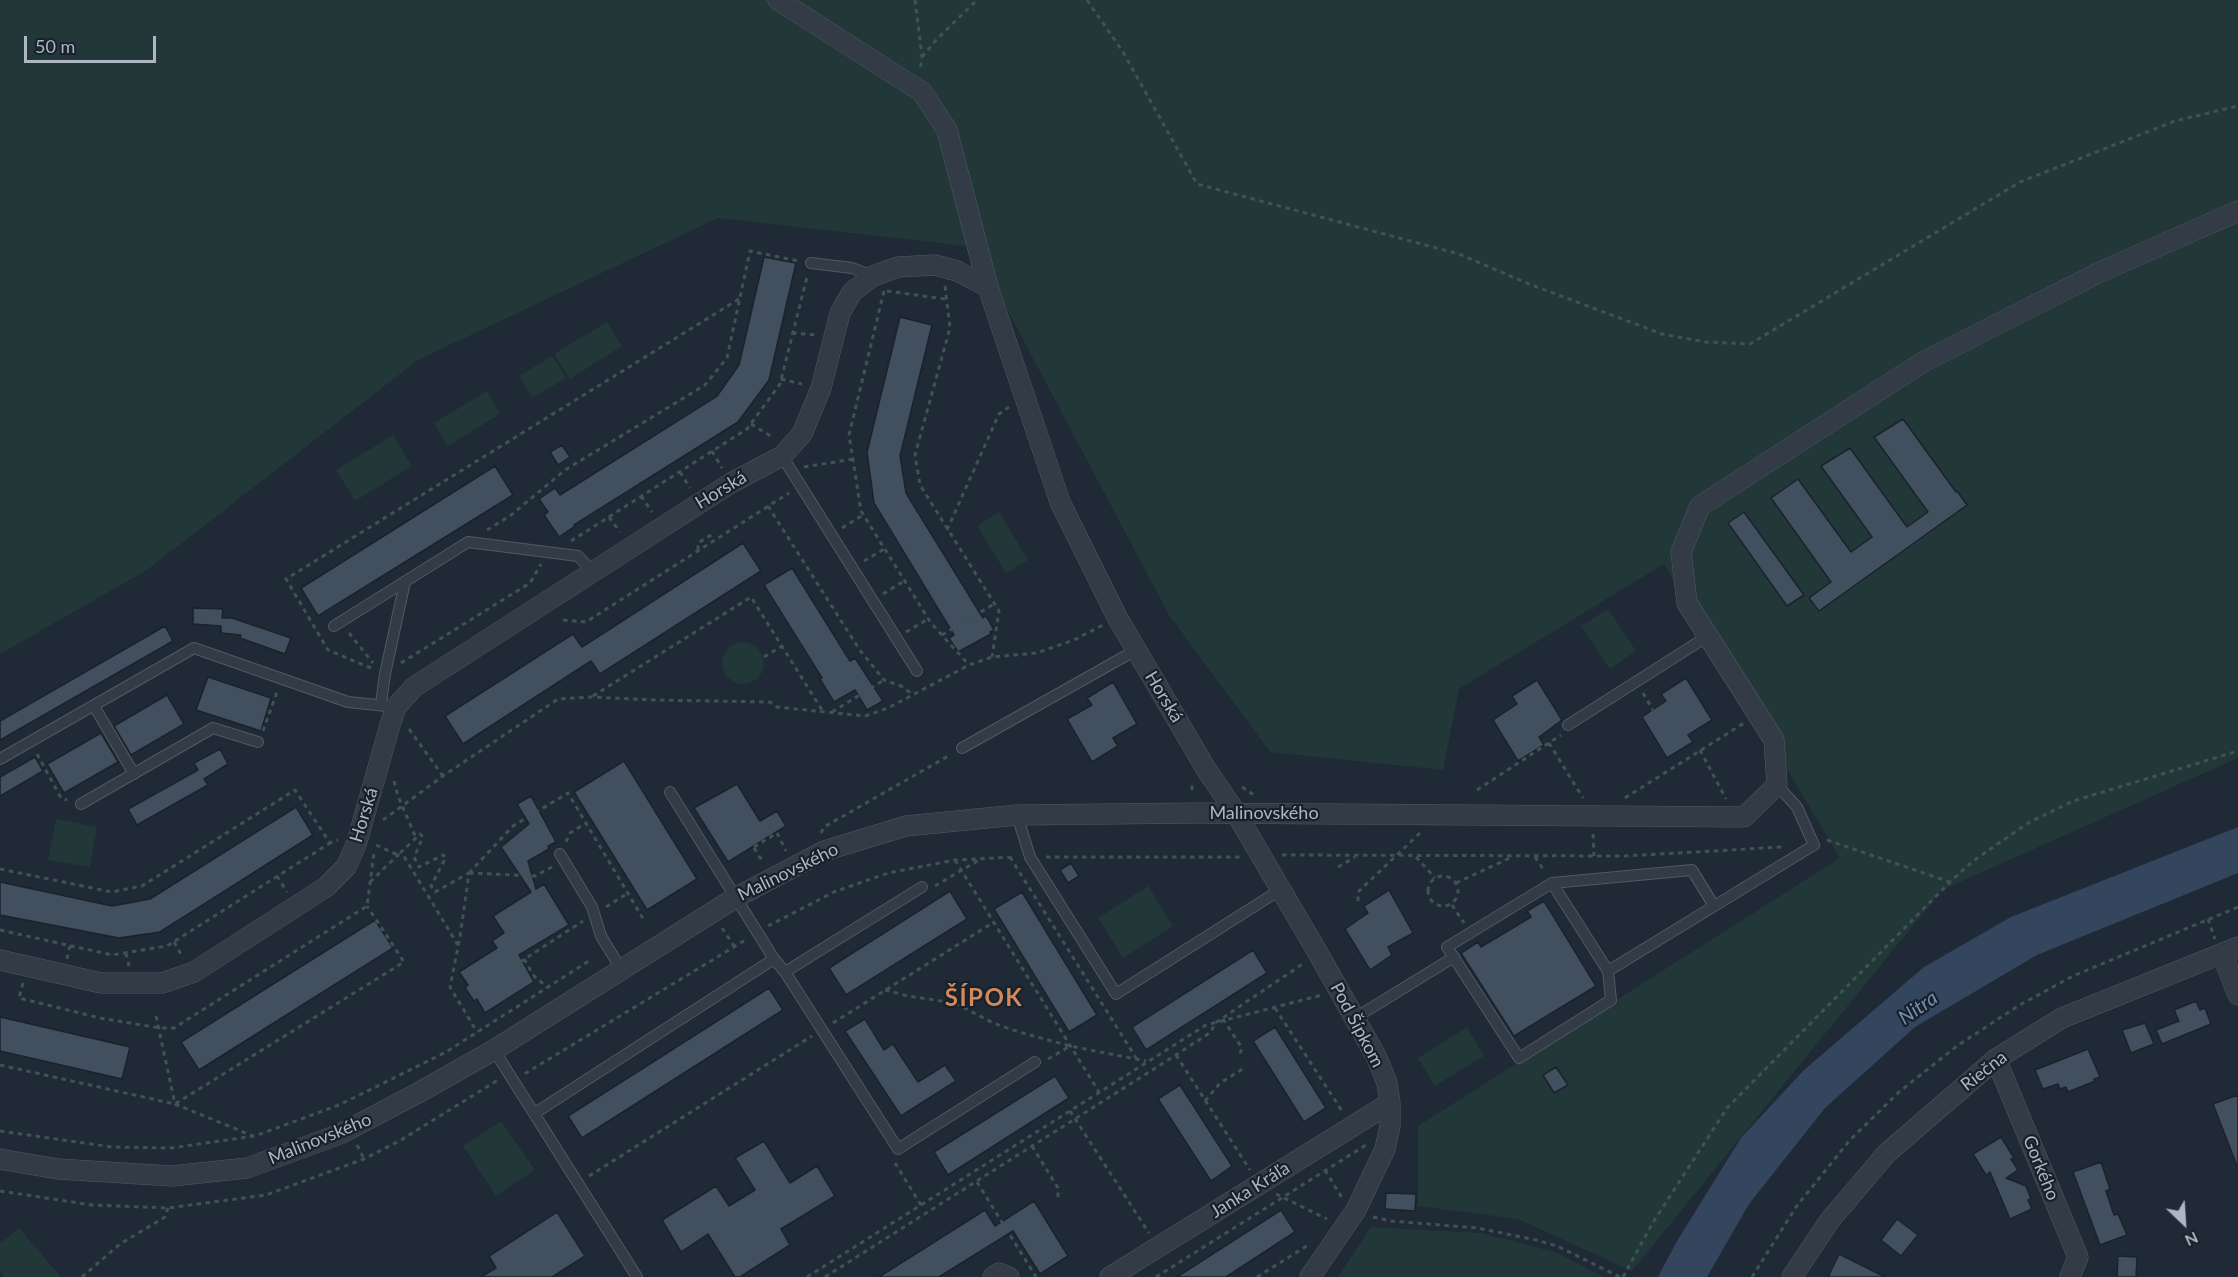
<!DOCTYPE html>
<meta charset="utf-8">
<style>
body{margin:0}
#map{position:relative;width:2238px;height:1277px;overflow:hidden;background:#1f2a36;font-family:Lato,sans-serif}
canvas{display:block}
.north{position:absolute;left:2154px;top:1193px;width:60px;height:60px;-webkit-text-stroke:4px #18212b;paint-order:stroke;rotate:155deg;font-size:16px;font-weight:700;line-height:24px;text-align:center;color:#adb6c3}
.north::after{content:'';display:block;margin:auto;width:21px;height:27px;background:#adb6c3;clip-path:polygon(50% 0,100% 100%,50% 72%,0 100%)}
.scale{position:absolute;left:24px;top:36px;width:132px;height:27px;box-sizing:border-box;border:3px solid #adb6c3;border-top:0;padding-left:8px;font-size:18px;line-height:21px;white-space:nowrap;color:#adb6c3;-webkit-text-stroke:4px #18212b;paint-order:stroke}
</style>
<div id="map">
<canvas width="2238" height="1277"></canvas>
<div class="north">N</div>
<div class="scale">50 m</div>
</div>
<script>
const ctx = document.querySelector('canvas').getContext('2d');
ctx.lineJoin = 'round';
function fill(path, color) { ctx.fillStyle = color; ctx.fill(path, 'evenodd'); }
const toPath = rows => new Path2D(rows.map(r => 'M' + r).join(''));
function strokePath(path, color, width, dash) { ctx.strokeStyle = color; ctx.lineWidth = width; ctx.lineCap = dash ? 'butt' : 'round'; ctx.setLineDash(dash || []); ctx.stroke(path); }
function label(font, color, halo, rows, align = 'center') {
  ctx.font = font + ' Lato,sans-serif'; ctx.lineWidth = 4.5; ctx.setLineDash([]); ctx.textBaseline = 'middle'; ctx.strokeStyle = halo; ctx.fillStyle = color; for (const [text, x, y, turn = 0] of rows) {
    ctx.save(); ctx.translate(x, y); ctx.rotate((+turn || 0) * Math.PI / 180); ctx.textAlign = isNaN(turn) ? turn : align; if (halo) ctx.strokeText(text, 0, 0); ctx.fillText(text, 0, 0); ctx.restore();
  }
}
fill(toPath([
 [0,0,2238,0,2238,758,1942,890,1632,1271,1518,1219,1418,1206,1418,1126,1840,858,1664,564,1459,689,1443,770,1270,752,1169,615,974,247,718,218,418,360,147,570,0,654],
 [607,322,622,346,570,379,554,354],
 [552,356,566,378,532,398,519,376],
 [487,391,500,414,448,446,434,423],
 [393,435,412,466,355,501,336,470],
 [999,512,1028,560,1006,573,977,526],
 [1608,609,1636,651,1610,669,1581,626],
 '722 663a21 21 0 1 1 42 0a21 21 0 1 1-42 0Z',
 [56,819,97,827,90,867,48,860],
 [1148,886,1173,926,1123,958,1098,918],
 [1467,1027,1484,1056,1435,1086,1418,1058],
 [501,1121,535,1170,496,1196,463,1146],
 [1371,1227,1481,1233,1555,1252,1604,1277,1338,1277],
 [19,1228,61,1277,4,1277,0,1272,0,1244]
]), '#223738');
fill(toPath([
 [2238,827,2238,873,2037,955,1915,1027,1825,1108,1749,1204,1707,1277,1658,1277,1677,1241,1741,1138,1804,1070,1924,967,2011,917]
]), '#33465e');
const building = toPath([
 [764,257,796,263,769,380,738,422,574,525,575,526,559,537,544,515,548,512,539,499,555,488,560,495,717,396,739,365,764,257],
 [900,317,932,325,900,456,906,493,983,618,986,616,994,630,990,632,991,634,958,652,949,638,954,635,874,503,867,452,900,317],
 [1903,419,1956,492,1957,491,1967,505,1819,611,1809,598,1831,582,1771,498,1798,479,1851,552,1872,537,1821,466,1850,448,1907,527,1928,512,1874,437,1903,419],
 [562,445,570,457,558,465,550,452,562,445],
 [495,466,513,495,318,616,301,588,495,466],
 [1744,512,1804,595,1787,606,1728,523,1744,512],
 [743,543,761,571,600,674,591,661,463,744,445,716,573,634,582,647,743,543],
 [792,568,850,661,855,658,883,701,867,710,855,690,834,702,820,679,822,678,764,585,792,568],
 [193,608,223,609,222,618,232,618,291,638,285,654,240,638,241,635,221,633,221,626,193,624,193,608],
 [165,626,173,641,0,740,0,721,165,626],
 [208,677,271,698,261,731,196,710,208,677],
 [1686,678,1712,720,1688,735,1693,742,1667,758,1642,717,1666,701,1661,694,1686,678],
 [1537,680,1562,720,1539,737,1544,745,1518,761,1493,720,1517,704,1512,696,1537,680],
 [1113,682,1137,724,1113,738,1118,746,1092,762,1067,719,1092,705,1087,698,1113,682],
 [167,695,184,724,131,755,114,726,167,695],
 [101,733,118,762,64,793,47,764,101,733],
 [220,749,228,764,204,779,208,785,137,825,128,809,198,770,194,763,220,749],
 [35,757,43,771,0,796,0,777,35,757],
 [624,761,697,879,647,910,574,792,624,761],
 [737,784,760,821,777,811,786,826,728,862,694,808,737,784],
 [531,796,556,842,548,846,549,849,528,861,536,889,544,884,569,925,519,955,534,982,485,1013,477,999,474,1001,465,988,468,985,459,972,497,948,492,941,504,933,493,916,531,892,501,847,529,824,517,804,531,796],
 [296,807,313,835,160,932,119,938,0,915,0,882,112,906,150,899,296,807],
 [1071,863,1079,876,1068,883,1060,870,1071,863],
 [1389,890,1413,933,1388,947,1392,955,1370,970,1345,929,1368,913,1364,906,1389,890],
 [950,891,967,919,846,995,829,968,950,891],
 [1022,892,1097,1015,1069,1032,994,909,1022,892],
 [1544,901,1596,986,1514,1036,1461,953,1478,942,1481,947,1531,917,1527,911,1544,901],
 [375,920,393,948,199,1070,181,1042,375,920],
 [1253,950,1267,973,1146,1050,1132,1027,1253,950],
 [769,988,783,1010,582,1138,568,1116,769,988],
 [2196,1001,2200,1010,2205,1008,2211,1024,2162,1044,2156,1030,2179,1021,2174,1010,2196,1001],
 [0,1017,130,1047,122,1079,0,1051,0,1017],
 [865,1019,884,1050,893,1044,918,1082,945,1065,956,1081,901,1116,845,1031,865,1019],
 [2145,1023,2154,1044,2131,1053,2122,1030,2145,1023],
 [1275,1027,1326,1108,1304,1122,1253,1041,1275,1027],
 [2088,1049,2100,1077,2094,1079,2095,1081,2068,1092,2066,1087,2060,1089,2058,1084,2043,1089,2035,1070,2088,1049],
 [1556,1067,1568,1085,1554,1093,1543,1075,1556,1067],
 [1055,1076,1069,1098,948,1175,934,1152,1055,1076],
 [1180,1085,1232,1166,1211,1181,1158,1099,1180,1085],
 [2238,1095,2238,1166,2237,1166,2213,1104,2238,1095],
 [2001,1137,2014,1158,2011,1159,2018,1170,2006,1178,2026,1186,2031,1199,2028,1200,2032,1209,2010,1219,1990,1172,1986,1175,1973,1154,2001,1137],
 [764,1141,790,1183,817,1166,835,1196,781,1229,790,1245,740,1277,735,1277,708,1234,681,1252,662,1220,716,1186,729,1206,755,1190,735,1158,764,1141],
 [2101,1162,2110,1189,2106,1191,2114,1215,2118,1214,2127,1235,2100,1245,2073,1172,2101,1162],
 [1386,1193,1416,1194,1415,1211,1385,1209,1386,1193],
 [1034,1201,1068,1256,1040,1274,1013,1231,939,1277,879,1277,985,1210,995,1226,1034,1201],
 [1281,1210,1295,1232,1226,1277,1177,1277,1281,1210],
 [557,1212,585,1256,552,1277,481,1277,496,1268,489,1256,557,1212],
 [1897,1219,1918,1235,1901,1256,1881,1240,1897,1219],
 [1839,1254,1885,1277,1828,1277,1839,1254],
 [2118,1256,2137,1257,2136,1277,2117,1277,2118,1256]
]);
fill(building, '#424f5e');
strokePath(building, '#1a232d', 1.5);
const service = toPath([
 [811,263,852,268,873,276],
 [782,456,917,671],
 [334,626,468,542,578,556,592,571],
 [381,704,385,674,405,582],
 [94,706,134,774],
 [1568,725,1708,636],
 [962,748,1136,650],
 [0,759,194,648,348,702,396,707],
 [670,792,774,959,785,972,898,1149,1035,1062],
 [81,804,213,728,258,742],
 [1017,815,1030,857,1116,994,1280,890],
 [560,854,592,907,601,936,621,969],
 [1552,883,1608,971,1814,845,1797,807,1777,785],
 [1608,971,1611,1000,1519,1058,1447,947,1552,883,1692,870,1714,906],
 [785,972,922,887],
 [1355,1018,1454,957],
 [494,1050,637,1277],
 [535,1113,774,959]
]);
const minor = toPath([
 [778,0,922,92,947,130,988,287],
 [2222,954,2238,995],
 [0,960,101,983,162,983,194,972,326,887,346,867,356,845,390,725,396,707,414,687,731,483,782,456,802,434,821,388,840,313,852,292,873,276,898,267,935,265,957,271,988,287,1060,502,1117,617,1206,769,1236,813,1318,953,1377,1058,1387,1083,1390,1103,1390,1126,1385,1149,1356,1210,1310,1277],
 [1996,1059,2078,1257,2070,1277],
 [0,1159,58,1169,172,1176,247,1168,340,1134,418,1093,494,1050,735,898,824,851,906,826,1017,815,1198,813,1744,817,1777,785,1774,740,1687,603,1681,552,1700,506,1923,362,2098,273,2238,211],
 [993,1277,999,1273,1009,1277],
 [1110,1277,1390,1103],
 [1792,1277,1830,1220,1887,1153,1996,1059,2062,1018,2238,947]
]);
strokePath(service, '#505964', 12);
strokePath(minor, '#505964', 21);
strokePath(toPath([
 [915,0,922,57,920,70],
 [1087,0,1123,52,1197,184,1459,254,1529,284,1662,334,1705,342,1750,344,2020,182,2175,121,2238,106],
 [922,57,937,39,977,0],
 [945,286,950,328,915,455,920,485,999,611,992,657],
 [884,291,849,435,861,511,931,623,969,665],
 [887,291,945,299],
 [792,333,817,335],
 [781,379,802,384],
 [751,424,774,438],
 [712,451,722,468],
 [804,467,853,459],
 [680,472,690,488],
 [641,496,652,512],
 [768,506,859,649,884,680,901,686,912,694],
 [609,517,620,532],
 [842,528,863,515],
 [487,530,510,516,565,470,705,385,727,358,750,251,798,261],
 [947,530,999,414,1009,407],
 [571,541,747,429,780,384,807,277],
 [698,550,698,543,713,534],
 [864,561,884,549],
 [883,594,904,581],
 [563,620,586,622,789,493],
 [906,632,928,619],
 [349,633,373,663],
 [942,635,994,604],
 [764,657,782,646],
 [401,663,530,583,541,564],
 [371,668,328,650,286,579,739,299],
 [1643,693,1653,710],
 [593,696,751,597,822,710],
 [832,712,884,680],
 [409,729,443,776],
 [263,731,277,692],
 [1549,743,1583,798],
 [1700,750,1726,799],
 [37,754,61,798,67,800],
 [394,781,398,796,416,838],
 [1242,787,1254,795],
 [1192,790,1192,783],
 [1477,790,1561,735],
 [1625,798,1744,723],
 [383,820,443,776,558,699,591,697,655,700,770,702,777,707,865,716,888,708,969,665,992,657,1037,653,1074,640,1103,625],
 [777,833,786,851],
 [821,833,824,827,950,755],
 [1593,834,1594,856],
 [1827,840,1950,882],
 [566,842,570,833,586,823],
 [376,845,398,855,420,834,423,837,414,857,419,867,443,855,446,857,431,886,435,892,469,873,460,937,450,987,477,1032],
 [754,847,777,833],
 [754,848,763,862],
 [1282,855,1623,856,1783,847],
 [1010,857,1138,1061],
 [1046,857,1240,857],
 [1416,857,1435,878],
 [1535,857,1545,872],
 [955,860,1099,1092],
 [1338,867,1355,857],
 [0,869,112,892,142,886,295,790,330,843,338,840],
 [469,873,513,826,568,793,645,922],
 [469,873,535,876,552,867],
 [277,876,287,892],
 '1428 891a15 15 0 1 1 30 0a15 15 0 1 1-30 0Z',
 [370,882,398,855,405,858,458,945],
 [1456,883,1512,857],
 [935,886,979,860],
 [1358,901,1358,892,1420,833],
 [1452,905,1464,923],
 [606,907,628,893],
 [2208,919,2215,939],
 [768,926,834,892,888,873,955,860,1015,857],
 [722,928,734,946],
 [0,930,112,955,167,946,330,843],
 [174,942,183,958],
 [126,953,129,966],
 [67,959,70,946],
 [524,959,534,976,547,987],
 [520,962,583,921],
 [23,983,19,998,100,1018,160,1028,174,1028,367,906,374,853],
 [885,990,908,996,955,1003,993,1023,1019,1032,1070,1046,1146,1061],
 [1275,1008,1342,1111],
 [156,1016,175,1104,253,1136],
 [1223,1019,1242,1048,1239,1056],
 [833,1023,994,922],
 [1176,1055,1250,1170],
 [1048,1059,1070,1046],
 [0,1065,175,1104,404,962,367,906],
 [525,1072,526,1073,747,939],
 [1205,1101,1220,1083,1246,1067],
 [1070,1111,1149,1233],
 [0,1131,112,1147,171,1148,255,1136,339,1105,446,1052,592,959],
 [357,1145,364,1159],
 [1032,1146,1058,1188,1058,1197],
 [895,1163,921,1205],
 [1325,1170,1342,1198],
 [589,1176,812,1036],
 [977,1182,1036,1277],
 [0,1191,92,1205,168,1208,266,1195,364,1159,401,1140,498,1080],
 [1276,1194,1327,1219],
 [1373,1217,1391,1221,1478,1228,1536,1240,1557,1246,1620,1277],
 [82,1277,120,1244,165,1217,168,1208],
 [807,1277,1206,1025,1322,995],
 [825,1277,1176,1055,1211,1032,1215,1023,1304,963],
 [1156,1277,1366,1145],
 [1257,1277,1310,1244],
 [1623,1277,1652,1224,1727,1108,1950,882,1973,861,2028,823,2073,801,2238,751],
 [1752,1277,1796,1207,1850,1140,1899,1092,1957,1046,2018,1006,2073,976,2238,907]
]), '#3f5254', 3, [4.5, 4.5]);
strokePath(service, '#333c46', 10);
strokePath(minor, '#333c46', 20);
label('18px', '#adb6c3', '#18212b', [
 ["Horská",721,490,-31],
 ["Horská",1164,697,59],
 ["Malinovského",1264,813],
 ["Horská",364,815,-73],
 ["Malinovského",788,872,-26],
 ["Pod Šípkom",1357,1025,62],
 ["Riečna",1984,1071,-38],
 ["Malinovského",320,1139,-22],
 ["Gorkého",2041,1168,68],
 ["Janka Kráľa",1250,1190,-32]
]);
label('italic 20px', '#748eac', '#18212b', [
 ["Nitra",1918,1008,-35]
]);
ctx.letterSpacing = '1.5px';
label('bold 24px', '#d28a5a', '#18212b', [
 ["ŠÍPOK",984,998]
]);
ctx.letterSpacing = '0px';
</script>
